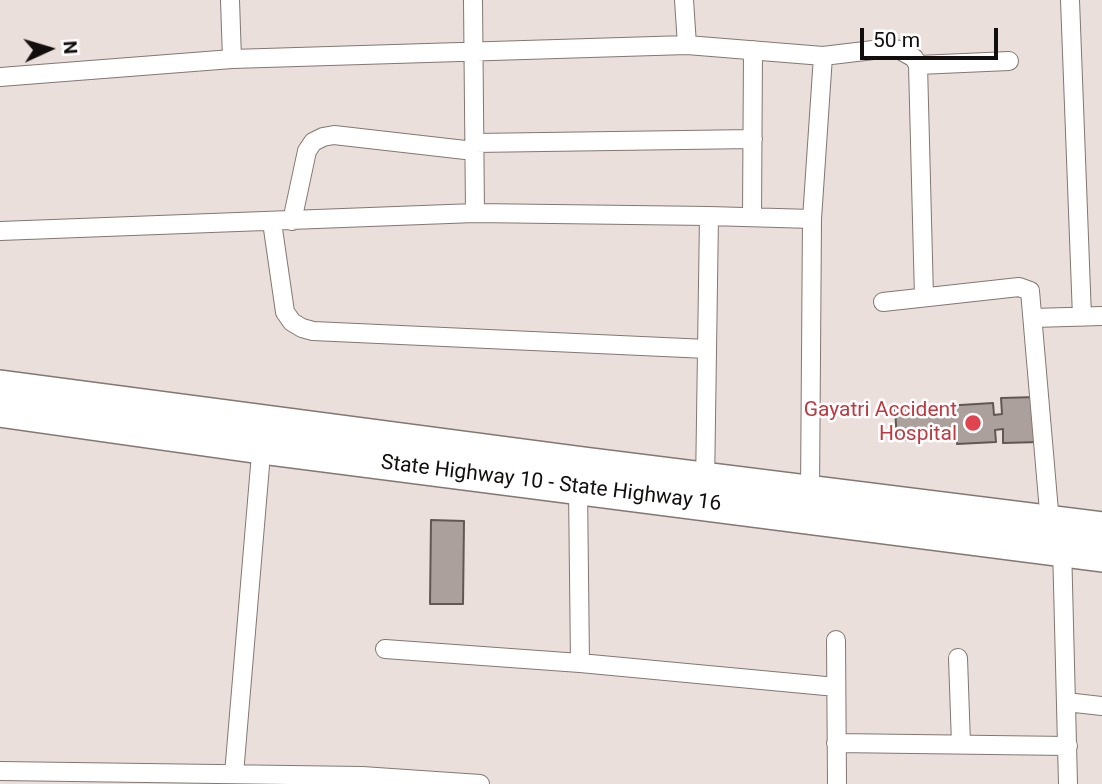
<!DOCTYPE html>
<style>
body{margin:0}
#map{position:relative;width:1102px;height:784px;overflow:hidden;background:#ebdfdb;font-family:Roboto,sans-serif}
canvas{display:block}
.north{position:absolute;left:14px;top:14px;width:70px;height:70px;-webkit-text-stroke:5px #fff;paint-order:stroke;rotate:86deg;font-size:19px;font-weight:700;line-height:28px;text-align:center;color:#120e0d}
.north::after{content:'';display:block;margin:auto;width:24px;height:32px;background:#120e0d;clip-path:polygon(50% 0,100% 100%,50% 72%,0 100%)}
.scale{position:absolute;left:860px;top:28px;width:138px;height:32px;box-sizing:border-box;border:4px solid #120e0d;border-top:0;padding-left:9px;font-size:21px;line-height:24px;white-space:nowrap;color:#120e0d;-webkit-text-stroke:5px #fff;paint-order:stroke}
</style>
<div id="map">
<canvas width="1102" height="784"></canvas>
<div class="north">N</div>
<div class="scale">50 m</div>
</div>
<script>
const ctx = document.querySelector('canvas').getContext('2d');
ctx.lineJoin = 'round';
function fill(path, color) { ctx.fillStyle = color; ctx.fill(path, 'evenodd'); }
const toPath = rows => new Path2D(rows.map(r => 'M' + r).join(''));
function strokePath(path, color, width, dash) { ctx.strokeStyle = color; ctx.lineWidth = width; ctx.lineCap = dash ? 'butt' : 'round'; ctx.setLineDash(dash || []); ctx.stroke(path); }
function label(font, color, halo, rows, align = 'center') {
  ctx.font = font + ' Roboto,sans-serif'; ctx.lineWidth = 5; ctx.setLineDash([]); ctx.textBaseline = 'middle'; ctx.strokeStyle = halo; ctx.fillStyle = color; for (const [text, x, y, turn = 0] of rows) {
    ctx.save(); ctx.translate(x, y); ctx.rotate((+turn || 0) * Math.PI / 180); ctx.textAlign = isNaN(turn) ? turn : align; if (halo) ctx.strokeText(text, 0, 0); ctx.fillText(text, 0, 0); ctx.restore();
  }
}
const building = toPath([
 [1037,397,1039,442,1003,443,1003,429,995,430,996,442,957,444,957,437,897,440,895,409,993,403,994,415,1002,414,1001,398,1037,397],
 [431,520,464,521,463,604,430,604,431,520]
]);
fill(building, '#aca09c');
strokePath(building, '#615753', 2);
const street = toPath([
 [230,0,232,59,687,45],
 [473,0,475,213,709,216,705,486],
 [684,0,687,45,823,56,812,219,709,216],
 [1070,0,1082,317],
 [823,56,890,48,900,50,914,58,918,65,924,297],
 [918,65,1009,61],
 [0,77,232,59],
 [474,143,753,139],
 [752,217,753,50],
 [292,221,307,151,313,142,323,137,334,135,474,151],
 [272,222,285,312,292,322,302,328,313,331,707,349],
 [0,231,475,213],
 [883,302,1019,287,1030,291,1050,523],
 [1033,318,1102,316],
 [578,488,580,663],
 [810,492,812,219],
 [1062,545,1068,784],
 [836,640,837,784],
 [385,649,580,663,836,687],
 [958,658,961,744],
 [1066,702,1102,706],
 [836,743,1068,746],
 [0,771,362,776],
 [234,774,262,442],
 [362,784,362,776,480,784]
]);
const highway = toPath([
 [0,387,584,464,1102,529],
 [0,410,261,447,1102,555]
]);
strokePath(street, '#827773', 20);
strokePath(highway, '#827773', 36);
strokePath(street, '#fff', 18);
strokePath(highway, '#fff', 33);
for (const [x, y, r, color] of [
 [973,423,9,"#e0444e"]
]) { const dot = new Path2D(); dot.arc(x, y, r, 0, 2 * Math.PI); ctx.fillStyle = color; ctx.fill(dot); strokePath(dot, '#fff', 2.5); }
label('21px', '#be3a42', '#fff', [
 ["Gayatri Accident",957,411],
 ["Hospital",957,435]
], 'right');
label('21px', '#120e0d', '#fff', [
 ["State Highway 10 - State Highway 16",551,484,7]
]);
</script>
